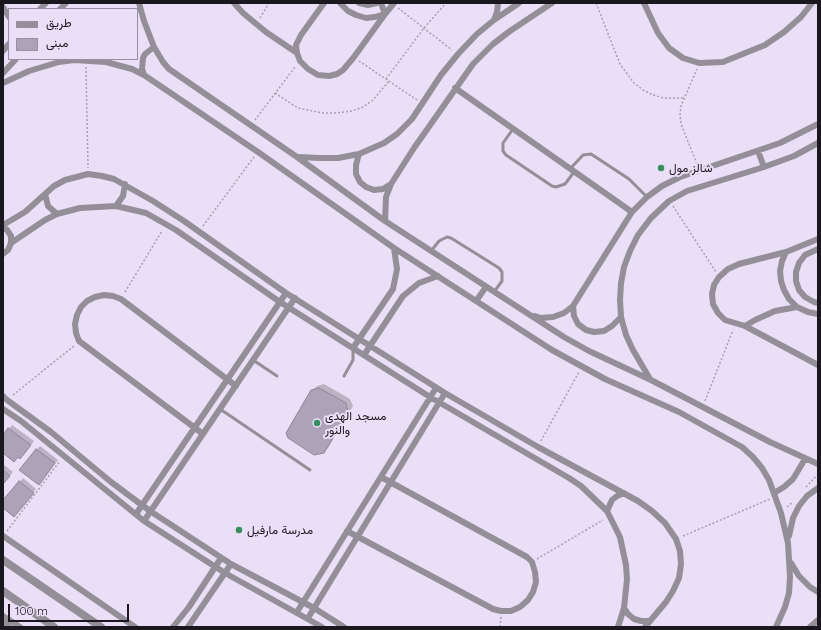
<!DOCTYPE html>
<meta charset="utf-8">
<style>
body{margin:0}
#map{position:relative;width:821px;height:630px;overflow:hidden;background:#eadff6;font-family:Quicksand,Vazirmatn,sans-serif}
canvas{display:block}
.frame{position:absolute;inset:0;border:4px solid #1b171e;pointer-events:none}
.legend{position:absolute;left:8px;top:8px;width:130px;height:52px;box-sizing:border-box;background:#eadff6;border:1px solid #978fa0;margin:0;padding:5px 7px;list-style:none;font-size:12px;color:#1b171e}
.legend li{display:flex;align-items:center;gap:8px;height:20px}
.legend b{width:20px;border:1px solid #978fa0}
.scale{position:absolute;left:8px;top:604px;width:121px;height:18px;box-sizing:border-box;border:2px solid #1b171e;border-top:0;padding-left:5px;font-size:12px;line-height:14px;white-space:nowrap;color:#1b171e;-webkit-text-stroke:3px #eadff6;paint-order:stroke}
</style>
<div id="map">
<canvas width="821" height="630"></canvas>
<div class="frame"></div>
<ul class="legend">
<li><b style="height:5px;background:#938e97"></b>طريق</li>
<li><b style="height:11px;background:#ada3b8"></b>مبنى</li>
</ul>
<div class="scale">100 m</div>
</div>
<script>
const ctx = document.querySelector('canvas').getContext('2d');
ctx.lineJoin = 'round';
function fill(path, color) { ctx.fillStyle = color; ctx.fill(path, 'evenodd'); }
const toPath = rows => new Path2D(rows.map(r => 'M' + r).join(''));
function strokePath(path, color, width, dash) { ctx.strokeStyle = color; ctx.lineWidth = width; ctx.lineCap = dash ? 'butt' : 'round'; ctx.setLineDash(dash || []); ctx.stroke(path); }
function label(font, color, halo, rows, align = 'center') {
  ctx.font = font + ' Quicksand,Vazirmatn,sans-serif'; ctx.lineWidth = 4; ctx.setLineDash([]); ctx.textBaseline = 'middle'; ctx.strokeStyle = halo; ctx.fillStyle = color; for (const [text, x, y, turn = 0] of rows) {
    ctx.save(); ctx.translate(x, y); ctx.rotate((+turn || 0) * Math.PI / 180); ctx.textAlign = isNaN(turn) ? turn : align; if (halo) ctx.strokeText(text, 0, 0); ctx.fillText(text, 0, 0); ctx.restore();
  }
}
fill(toPath([
 [324,384,350,399,353,406,328,448,323,452,312,391,317,386],
 [12,425,34,441,24,454,3,452,3,436],
 [40,446,58,460,42,480,21,470],
 [3,464,13,472,3,484],
 [23,478,36,489,17,512,3,507,3,502]
]), '#0003');
const building = toPath([
 [319,388,346,403,348,412,324,453,314,455,288,438,286,433,311,390,319,388],
 [8,428,31,445,20,459,18,457,14,462,3,453,3,435,8,428],
 [36,449,55,463,39,485,19,470,36,449],
 [3,470,10,476,3,484,3,470],
 [19,481,34,493,14,517,3,508,3,500,19,481]
]);
fill(building, '#ada3b8');
strokePath(building, '#8f8599', 1);
strokePath(toPath([
 [596,3,620,64,634,83,643,90,653,95,664,98,685,98],
 [398,8,452,50],
 [260,18,269,3],
 [359,61,417,100],
 [86,67,88,168],
 [386,79,424,28,446,3],
 [275,93,298,108,323,113,336,113,352,111,363,107,373,100,389,81],
 [255,120,295,67],
 [697,164,681,124,680,115,681,106,697,69],
 [673,206,716,272],
 [203,226,254,157],
 [125,292,162,231],
 [13,395,74,346],
 [705,401,733,330],
 [541,441,579,372],
 [806,487,818,474],
 [787,507,793,502],
 [7,531,60,461],
 [683,536,770,499],
 [537,559,603,520],
 [500,627,501,617]
]), '#a89fb1', 1.5, [2, 2]);
strokePath(toPath([
 [513,129,503,143,503,151,506,155,552,186,556,187,565,184,574,172],
 [570,169,583,155,591,154,629,179,647,197],
 [431,251,439,241,447,237,451,238,499,268,502,272,502,281,494,292],
 [253,360,277,376],
 [344,376,353,360,353,348],
 [220,409,310,470]
]), '#938e97', 3);
strokePath(toPath([
 [139,3,144,21,154,47,163,62,169,69,297,157,385,221,564,337,589,351,651,380,770,442,818,464],
 [234,3,243,13,266,32,297,53],
 [324,3,301,35,296,45,297,53,300,61,308,69,318,75,329,76,337,74,343,70,354,57,385,14,381,3],
 [340,3,348,11,356,15,366,18,375,17,385,14,394,3],
 [359,3,368,5,377,3],
 [644,3,658,33,669,48,683,58,699,63,723,62,765,45,784,32,801,17,812,3],
 [3,7,9,17],
 [40,9,46,3],
 [60,9,66,3],
 [494,20,497,12,498,3],
 [3,51,9,44],
 [3,73,16,59],
 [144,75,142,69,143,58,145,54,154,47],
 [3,83,29,71,59,62,74,60,106,62,132,69,144,75,258,152,394,248,552,350,605,379,679,412,742,447,753,457,762,468,769,480,781,513,788,543,790,577,789,593,785,607,776,627],
 [455,88,632,212],
 [758,151,764,167],
 [359,154,356,165,356,174,360,182,366,187,374,190,383,189,391,184],
 [299,157,320,158,338,158,359,154,384,143,397,134,412,119,441,75,458,54,477,34,494,20,519,3],
 [45,194,48,206,57,214],
 [116,206,123,196,125,184],
 [385,221,386,197,391,184,414,148,473,64,493,44,510,31,552,3],
 [3,225,25,212,54,186,65,180,88,174,102,176,114,179,153,201,184,221,286,293,445,393,538,447,638,501,652,511,665,523,676,539,680,551,681,564,679,578,673,591,666,602,645,627],
 [3,227,7,230,11,236,11,243,8,250,3,254],
 [818,239,786,252,782,261,780,271,781,281,784,290,789,299,797,307,808,312,818,314],
 [11,243,45,220,57,214,80,208,116,206,146,213,176,230,280,302,430,397,569,478,581,486,607,511,620,537,626,565,627,579,624,608,618,627],
 [818,249,805,255,799,263,796,272,796,281,799,290,805,297,814,302,818,303],
 [786,252,739,264,728,269,719,277,714,285,712,294,713,304,718,313,725,320,745,326,818,365],
 [476,301,486,287],
 [573,306,574,316,578,324,586,330,594,332,604,331,612,326,621,317],
 [535,316,541,318,553,317,564,313,573,306,632,212,647,197,662,186,680,177,780,143,818,124],
 [745,326,755,320,775,311,797,307],
 [353,348,393,289,397,269,394,248],
 [364,355,403,296,419,283,438,276],
 [650,379,633,350,626,335,621,317,620,300,621,283,624,267,630,251,638,235,651,218,669,201,687,191,764,167,794,156,818,143],
 [3,396,7,400,51,432,111,482,150,511,231,564,314,608,344,627],
 [3,409,21,421,144,521,225,573,322,627],
 [203,434,79,341,76,333,75,324,77,315,81,307,87,301,95,297,104,295,113,296,121,299,236,386],
 [774,493,784,487,793,479,805,459],
 [607,511,612,500,617,496,624,493],
 [136,514,286,293],
 [144,521,295,298],
 [347,531,493,609,501,611,511,611,520,607,528,600,533,592,536,582,535,572,532,562,527,557,381,477],
 [3,536,135,627],
 [789,536,793,518,799,506,807,496,818,488],
 [791,563,799,576,810,587,818,592],
 [624,608,628,614,634,619,641,621,649,621],
 [297,612,436,388],
 [3,616,20,627],
 [308,618,445,393],
 [3,619,9,627],
 [173,627,189,607,221,558],
 [188,627,231,564],
 [810,627,818,620]
]), '#938e97', 6);
strokePath(toPath([
 [3,560,101,627],
 [3,591,54,627]
]), '#938e97', 8);
for (const [x, y, r, color] of [
 [661,168,4,"#398e61"],
 [317,423,4,"#398e61"],
 [239,530,4,"#398e61"]
]) { const dot = new Path2D(); dot.arc(x, y, r, 0, 2 * Math.PI); ctx.fillStyle = color; ctx.fill(dot); strokePath(dot, '#eadff6', 1.5); }
label('12px', '#1b171e', '#eadff6', [
 ["شالز مول",669,168],
 ["مسجد الهدى",325,416],
 ["والنور",325,430],
 ["مدرسة مارفيل",247,530]
], 'left');
</script>
